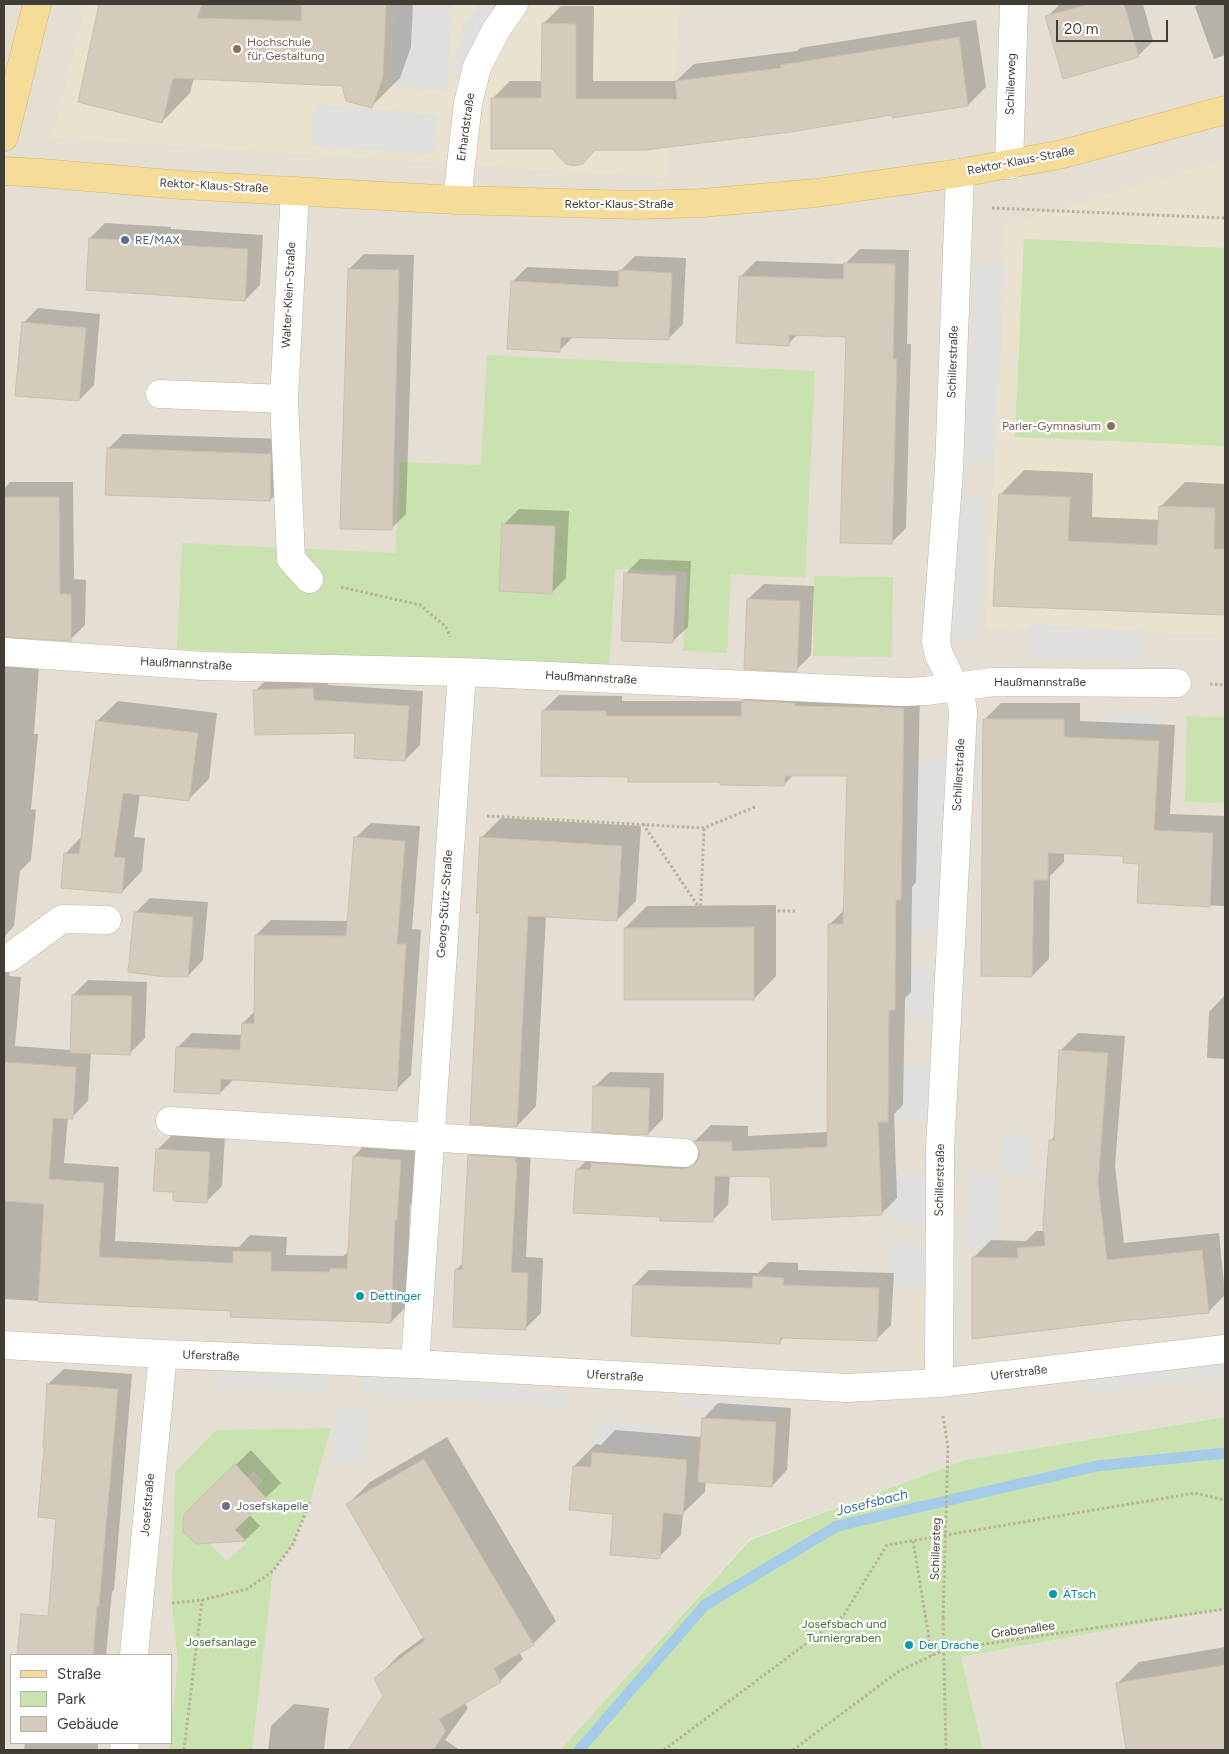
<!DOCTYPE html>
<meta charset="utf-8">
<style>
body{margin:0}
#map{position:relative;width:1229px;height:1754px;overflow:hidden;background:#f0ede4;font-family:Figtree,sans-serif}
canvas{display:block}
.frame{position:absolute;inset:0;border:5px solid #423d34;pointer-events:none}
.legend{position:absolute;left:10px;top:1654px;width:162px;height:90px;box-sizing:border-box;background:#fff;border:1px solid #b3b1ae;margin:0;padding:6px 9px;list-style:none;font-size:15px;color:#423d34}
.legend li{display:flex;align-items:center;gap:10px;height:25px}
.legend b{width:25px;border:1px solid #b3b1ae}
.scale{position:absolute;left:1056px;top:20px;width:112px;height:22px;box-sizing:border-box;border:2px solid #423d34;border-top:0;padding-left:6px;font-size:15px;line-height:18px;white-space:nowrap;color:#423d34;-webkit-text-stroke:4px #fff;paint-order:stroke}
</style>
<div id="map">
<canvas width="1229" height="1754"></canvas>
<div class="frame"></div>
<ul class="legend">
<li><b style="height:6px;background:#f5dc98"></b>Straße</li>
<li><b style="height:14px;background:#cae2af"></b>Park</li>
<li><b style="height:14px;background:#d4cbbd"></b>Gebäude</li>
</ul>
<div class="scale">20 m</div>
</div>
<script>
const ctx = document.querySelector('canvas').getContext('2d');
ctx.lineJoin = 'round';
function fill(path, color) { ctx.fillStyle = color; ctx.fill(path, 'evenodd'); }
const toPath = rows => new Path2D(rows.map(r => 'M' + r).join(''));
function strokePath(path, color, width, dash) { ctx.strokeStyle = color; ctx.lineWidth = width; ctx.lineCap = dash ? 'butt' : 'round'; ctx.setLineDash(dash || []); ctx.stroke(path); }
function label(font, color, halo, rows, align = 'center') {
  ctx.font = font + ' Figtree,sans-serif'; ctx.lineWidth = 4.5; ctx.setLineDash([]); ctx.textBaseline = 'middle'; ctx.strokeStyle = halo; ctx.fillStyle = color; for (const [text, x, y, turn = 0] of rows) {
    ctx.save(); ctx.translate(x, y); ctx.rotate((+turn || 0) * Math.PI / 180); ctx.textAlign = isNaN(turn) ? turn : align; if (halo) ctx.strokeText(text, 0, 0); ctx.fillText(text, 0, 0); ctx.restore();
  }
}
fill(toPath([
 [4,4,1225,4,1225,1417,965,1460,750,1539,560,1750,4,1750],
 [11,1655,171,1655,171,1743,11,1743],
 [1225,1609,1225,1750,983,1750,961,1657]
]), '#e4dfd2');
fill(toPath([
 [86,4,680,4,665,178,52,138],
 [1225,159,1225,635,986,628,1006,224]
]), '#e8e2cf');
fill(toPath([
 [1024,239,1225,248,1225,446,1015,437],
 [487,355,815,371,805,578,731,574,727,653,683,651,687,572,615,569,609,669,177,649,182,543,396,553,400,462,481,465],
 [814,576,893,577,892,657,813,656],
 [1187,716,1225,717,1225,803,1185,802],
 [1225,1417,1225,1609,961,1657,983,1750,560,1750,750,1540,965,1460],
 [331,1428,310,1502,293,1544,273,1571,252,1750,169,1750,178,1663,172,1603,175,1472,216,1430],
 [254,1471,263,1481,256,1488,267,1499,235,1530,247,1543,227,1561,210,1544,196,1544,183,1532,184,1514,247,1477]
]), '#cae2af');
fill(toPath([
 [395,4,453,4,447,91,391,87],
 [479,4,503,4,467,80,449,75,462,28],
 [314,104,439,115,435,154,311,146],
 [976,264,1006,266,994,462,964,460],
 [955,496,985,497,978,639,947,638],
 [1028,624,1142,631,1140,663,1026,657],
 [1105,710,1158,712,1157,736,1104,734],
 [913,758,949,759,942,933,906,932],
 [907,965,940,966,937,1020,904,1018],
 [901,1065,935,1067,930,1122,897,1120],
 [1004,1133,1035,1135,1031,1176,1000,1173,994,1247,963,1245,968,1172,1000,1173],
 [892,1173,930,1175,928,1225,890,1223],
 [891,1242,927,1245,924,1287,888,1285],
 [1225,1357,1225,1377,1084,1393,1081,1373],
 [215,1373,323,1376,323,1390,214,1388],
 [363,1377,567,1390,566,1407,362,1394],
 [683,1396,777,1404,776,1417,682,1408],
 [336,1408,368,1411,364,1464,332,1462],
 [596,1420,686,1430,683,1458,593,1448]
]), '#e1dfdc');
fill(toPath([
 [101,4,413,4,411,47,400,78,371,107,342,85,194,78,190,93,162,122,80,101],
 [1060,4,1143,4,1153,41,1138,56,1047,17],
 [1198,4,1225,4,1225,55,1214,59,1195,7],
 [561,6,594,6,593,81,676,81,694,64,797,51,800,48,976,20,986,87,968,105,893,114,660,147,657,149,597,148,582,163,552,148,492,99,510,81,542,81,543,24],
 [105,223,171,227,171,229,263,235,260,285,245,300,90,238],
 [860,249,909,250,907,344,911,344,906,528,891,543,847,335,798,334,788,344,737,342,741,276,756,261,845,264],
 [364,254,414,255,406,514,391,529,349,269],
 [635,256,686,258,683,324,668,339,574,336,560,350,512,282,527,267,620,271],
 [38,308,100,314,94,385,79,400,23,323],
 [123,434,285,439,285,485,270,500,108,449],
 [1024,470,1093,473,1092,517,1160,520,1160,507,1185,482,1225,484,1225,614,995,605,1000,495],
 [10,482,73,482,74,579,86,580,85,625,70,640,4,636,4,489],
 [519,509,569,511,566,578,551,593,504,524],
 [640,559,691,561,688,627,672,642,625,574],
 [764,584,814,586,811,655,796,670,748,599],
 [40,653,34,734,38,734,31,809,36,810,31,860,20,871,14,926,6,935,4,941,6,949,11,955,9,976,21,977,15,1046,71,1050,73,995,88,980,147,982,145,1038,130,1053,91,1052,88,1101,72,1117,68,1117,64,1163,119,1167,115,1241,239,1247,250,1235,287,1237,286,1255,343,1256,347,1253,349,1253,354,1156,370,1140,417,1144,413,1202,410,1205,407,1306,391,1322,232,1310,120,1306,4,1299,4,658],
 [328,674,328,685,423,691,420,745,405,760,356,731,255,691,270,676],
 [760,685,920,692,916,882,912,887,911,992,905,998,903,1105,894,1114,897,1198,881,1214,772,1176,730,1175,728,1205,712,1221,661,1216,577,1170,593,1154,609,1147,701,1153,699,1146,695,1141,711,1125,748,1126,748,1136,828,1132,829,925,845,909,849,775,794,774,784,785,630,775,543,711,559,695,622,696,622,701,743,701],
 [118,701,217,713,209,779,188,800,140,794,134,837,145,838,142,871,122,892,65,854,83,835,97,721],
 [1001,703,1080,703,1080,721,1175,725,1170,814,1225,816,1225,906,1139,902,1141,863,1124,855,1064,853,1064,862,1050,876,1049,959,1032,976,984,720],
 [501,818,641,826,636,901,617,920,546,916,536,1106,517,1126,481,912,482,837],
 [371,823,420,826,412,929,421,930,411,1075,396,1090,234,1079,220,1093,177,1048,192,1033,242,1035,243,1023,255,1011,256,935,271,920,349,921,355,838],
 [150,898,208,902,203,960,188,976,135,913],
 [776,905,776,976,754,999,625,928,647,906],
 [1225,995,1225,1059,1207,1058,1209,1012],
 [1078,1033,1125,1036,1115,1166,1124,1243,1219,1233,1225,1295,1208,1312,973,1258,991,1240,1026,1241,1036,1231,1045,1231,1051,1140,1056,1135,1060,1051],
 [610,1072,664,1073,663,1119,648,1134,594,1087],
 [173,1134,225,1137,222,1186,207,1201,175,1191,158,1149],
 [484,1141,531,1148,526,1257,543,1258,541,1313,526,1328,456,1270,464,1262,469,1156],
 [769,1262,798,1263,798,1270,894,1273,891,1325,876,1340,785,1337,779,1342,634,1285,649,1270,758,1273],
 [64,1369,132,1374,114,1590,112,1592,106,1655,42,1655,46,1651,58,1517,48,1384],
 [718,1403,791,1408,787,1470,772,1486,706,1481,705,1492,683,1513,681,1535,659,1557,615,1512,574,1466,596,1444,601,1445,615,1430,702,1437,703,1419],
 [447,1437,556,1621,533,1644,519,1652,523,1659,500,1681,464,1702,468,1708,445,1740,460,1750,349,1750,384,1696,376,1679,398,1656,425,1636,347,1505,370,1482],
 [251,1450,281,1483,249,1514,260,1526,245,1540,185,1514],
 [1225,1647,1225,1750,1127,1750,1117,1684,1139,1662],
 [294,1704,329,1708,324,1750,268,1750,271,1726],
 [25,1743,98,1743,98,1750,24,1750]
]), '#0003');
strokePath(toPath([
 [579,1750,705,1605,837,1526,1097,1466,1225,1453]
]), '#a4cce9', 11);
const building = toPath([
 [99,4,202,4,197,18,301,21,302,4,386,4,383,77,372,108,346,101,342,86,173,78,162,123,78,102,99,4],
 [1090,4,1124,4,1139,57,1063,79,1045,16,1090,4],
 [542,23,576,24,576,99,677,99,675,81,781,68,780,65,959,37,968,106,892,118,892,115,791,132,645,150,595,150,583,164,574,166,566,164,552,149,491,149,491,98,541,98,542,23],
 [89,238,156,242,156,244,248,249,245,301,86,290,89,238],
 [844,263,895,264,893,359,897,359,892,544,840,543,846,337,789,335,789,346,736,343,739,276,843,279,844,263],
 [348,269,399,270,392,530,340,529,348,269],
 [619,270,672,273,669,340,561,337,560,352,507,349,511,281,618,287,619,270],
 [22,322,86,328,79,401,15,396,22,322],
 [107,448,271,454,270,501,105,495,107,448],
 [999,494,1070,497,1068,541,1157,545,1159,506,1215,508,1214,549,1225,549,1225,615,993,606,999,494],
 [4,497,59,497,60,594,71,594,71,641,4,637,4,497],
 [502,524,555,526,552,594,499,591,502,524],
 [624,573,676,576,673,643,621,641,624,573],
 [747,599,800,601,797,672,744,669,747,599],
 [313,688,314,700,409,706,405,761,354,758,355,733,255,735,253,690,313,688],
 [742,700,795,703,795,706,904,708,901,900,896,900,895,1010,889,1010,888,1122,878,1122,882,1215,772,1220,770,1177,715,1176,713,1222,660,1221,660,1217,573,1213,576,1169,591,1170,591,1163,683,1169,690,1167,697,1162,700,1154,698,1147,693,1141,732,1142,732,1151,827,1147,828,924,843,924,847,776,785,776,784,786,720,785,720,782,628,782,628,777,541,776,542,710,606,711,606,716,741,716,742,700],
 [983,719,1064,719,1064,737,1159,741,1154,830,1213,833,1210,907,1137,903,1139,864,1123,863,1123,856,1048,853,1048,880,1034,880,1032,977,981,976,983,719],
 [96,721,198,733,189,801,123,793,114,857,125,858,122,893,61,888,64,853,79,854,96,721],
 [354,837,405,841,397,944,406,944,397,1091,221,1079,220,1094,174,1092,176,1047,240,1050,242,1023,254,1024,255,935,346,936,354,837],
 [480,837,622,846,617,921,528,916,517,1127,470,1124,480,913,476,913,480,837],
 [134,912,193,917,188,977,166,977,128,972,134,912],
 [754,927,754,1000,624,1000,624,928,754,927],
 [72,995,132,996,130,1055,70,1053,72,995],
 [1059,1050,1108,1053,1098,1184,1107,1260,1202,1250,1209,1313,1138,1320,1138,1319,972,1339,972,1257,1018,1258,1017,1248,1045,1246,1043,1223,1049,1140,1054,1140,1059,1050],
 [4,1062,76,1067,73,1119,53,1118,49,1179,104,1183,99,1257,233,1263,233,1251,271,1252,271,1271,329,1272,330,1268,347,1269,353,1156,401,1160,397,1220,395,1220,391,1323,230,1317,231,1311,38,1302,44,1204,4,1201,4,1062],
 [593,1086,650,1088,648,1135,592,1132,593,1086],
 [156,1149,210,1152,207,1203,173,1201,173,1192,153,1191,156,1149],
 [468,1155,515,1158,515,1163,517,1163,511,1272,528,1273,526,1330,453,1327,455,1269,462,1270,468,1155],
 [753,1276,784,1278,783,1285,879,1288,877,1341,780,1338,780,1344,631,1336,633,1285,752,1288,753,1276],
 [47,1384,118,1389,99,1606,97,1606,93,1655,17,1655,21,1614,48,1616,56,1519,38,1517,44,1448,43,1447,47,1384],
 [702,1418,776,1422,772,1487,698,1482,702,1418],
 [592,1452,687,1460,683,1515,663,1513,660,1559,610,1555,613,1514,569,1510,573,1466,591,1467,592,1452],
 [424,1459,534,1645,494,1668,501,1682,439,1719,446,1731,433,1750,348,1750,383,1696,374,1678,425,1640,346,1504,424,1459],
 [235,1464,267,1499,235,1530,246,1541,196,1544,183,1532,184,1514,235,1464],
 [1225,1665,1225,1750,1126,1750,1116,1683,1225,1665]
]);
fill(building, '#d4cbbd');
strokePath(building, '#cbc0ae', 1);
const minor = toPath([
 [1009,165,1014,4],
 [295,191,284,399,291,559,309,579],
 [457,200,468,103,477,67,496,30,514,4],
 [160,394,284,399],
 [4,652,203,666,462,672,903,692,926,691,993,682,1177,683],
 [4,958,9,958,62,919,107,920],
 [170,1121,684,1153],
 [4,1345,163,1354,415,1364,847,1388,939,1383,1225,1349],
 [415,1364,462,672],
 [939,1383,940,1151,963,712,961,699,939,655,936,642,949,469,960,173],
 [134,1655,163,1354],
 [124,1750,125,1743]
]);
const major = toPath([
 [4,137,37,4],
 [4,171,41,173,182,185,457,200,636,205,702,203,816,193,960,173,1063,154,1225,110]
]);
strokePath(minor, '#beb7aa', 29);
strokePath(major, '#d9b96a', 29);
strokePath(toPath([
 [992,208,1225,218],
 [341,587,420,605,446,627,450,637],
 [1210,684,1225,685],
 [487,816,704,828,755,807],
 [643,824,700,909,795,911],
 [700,921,704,828],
 [943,1416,948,1448],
 [913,1541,932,1656],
 [172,1603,202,1600,247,1589,273,1571,293,1544,310,1502],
 [943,1618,946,1750],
 [184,1750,202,1600],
 [664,1750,843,1616,887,1545,1195,1493,1225,1500],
 [793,1750,899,1671,944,1650,1225,1609]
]), '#bbb09a', 3, [2.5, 2.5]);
strokePath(minor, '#fff', 28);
strokePath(major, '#f5dc98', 28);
strokePath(toPath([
 [943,1618,948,1448]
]), '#bbb09a', 3, [2.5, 2.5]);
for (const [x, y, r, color] of [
 [237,49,5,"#8d6e63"],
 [125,240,5,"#5c6f8a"],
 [1111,426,5,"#8d6e63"],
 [360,1296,5,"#0f9aa8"],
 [226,1506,5,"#6b7280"],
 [1053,1594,5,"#0f9aa8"],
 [909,1645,5,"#0f9aa8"]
]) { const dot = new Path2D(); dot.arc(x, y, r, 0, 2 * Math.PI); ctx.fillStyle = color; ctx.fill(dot); strokePath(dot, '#fff', 2); }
label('12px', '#785e54', '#fff', [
 ["Hochschule",247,42],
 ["für Gestaltung",247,56],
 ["Parler-Gymnasium",1101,426,"right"]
], 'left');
label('12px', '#423d34', '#fff', [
 ["Schillerweg",1011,84,-88],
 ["Erhardstraße",466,127,-82],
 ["Rektor-Klaus-Straße",1021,161,-11],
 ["Rektor-Klaus-Straße",214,186,3],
 ["Rektor-Klaus-Straße",619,204],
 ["Walter-Klein-Straße",289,295,-87],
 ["Schillerstraße",953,362,-88],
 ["Haußmannstraße",186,664,3],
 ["Haußmannstraße",591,678,3],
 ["Haußmannstraße",1040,682],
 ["Schillerstraße",959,775,-87],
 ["Georg-Stütz-Straße",445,904,-86],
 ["Schillerstraße",940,1180,-89],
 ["Uferstraße",211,1356,2],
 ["Uferstraße",1019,1373,-7],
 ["Uferstraße",615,1376,3],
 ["Josefstraße",148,1505,-85],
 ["Schillersteg",936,1549,-88],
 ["Grabenallee",1023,1630,-8]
]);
label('12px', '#4e5e75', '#fff', [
 ["RE/MAX",135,240]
], 'left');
label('12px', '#0d838f', '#fff', [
 ["Dettinger",370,1296],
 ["ÄTsch",1063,1594],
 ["Der Drache",919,1645]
], 'left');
label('12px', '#5b616d', '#fff', [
 ["Josefskapelle",236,1506]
], 'left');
label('12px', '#456e2d', '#fff', [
 ["Josefsbach und",844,1624],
 ["Turniergraben",844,1638],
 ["Josefsanlage",221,1642]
]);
label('italic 14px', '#3774a4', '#fff', [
 ["Josefsbach",872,1503,-14]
]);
</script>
